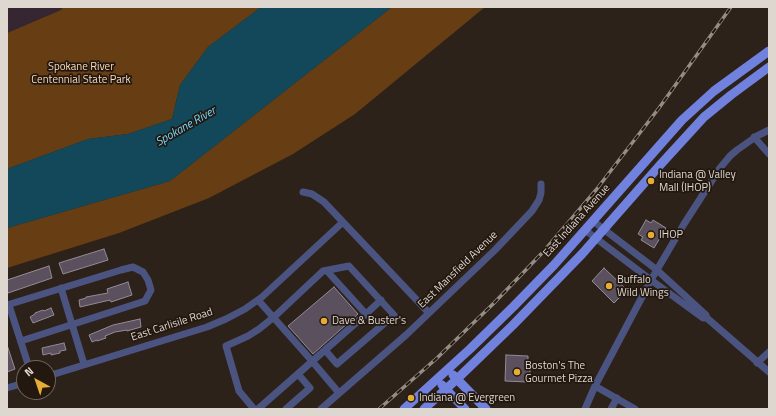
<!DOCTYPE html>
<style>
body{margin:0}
#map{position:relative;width:776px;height:416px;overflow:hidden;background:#2d2219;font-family:"Titillium Web",sans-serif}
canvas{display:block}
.frame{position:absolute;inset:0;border:8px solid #ded7d0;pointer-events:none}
.north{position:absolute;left:16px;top:360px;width:40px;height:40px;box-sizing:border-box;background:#23180f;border:1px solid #6e645c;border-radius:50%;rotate:320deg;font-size:11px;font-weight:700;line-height:16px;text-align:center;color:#ded7d0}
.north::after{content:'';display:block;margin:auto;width:14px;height:18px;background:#e5ad35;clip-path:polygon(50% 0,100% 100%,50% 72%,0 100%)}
</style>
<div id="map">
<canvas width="776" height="416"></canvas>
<div class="frame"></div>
<div class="north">N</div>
</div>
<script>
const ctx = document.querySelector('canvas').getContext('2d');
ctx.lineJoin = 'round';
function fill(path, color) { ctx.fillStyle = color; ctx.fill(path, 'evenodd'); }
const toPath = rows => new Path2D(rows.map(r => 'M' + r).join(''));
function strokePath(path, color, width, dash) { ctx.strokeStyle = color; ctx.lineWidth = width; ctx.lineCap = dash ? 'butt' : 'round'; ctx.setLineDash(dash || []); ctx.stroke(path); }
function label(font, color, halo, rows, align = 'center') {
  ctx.font = font + ' "Titillium Web",sans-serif'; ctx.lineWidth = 3.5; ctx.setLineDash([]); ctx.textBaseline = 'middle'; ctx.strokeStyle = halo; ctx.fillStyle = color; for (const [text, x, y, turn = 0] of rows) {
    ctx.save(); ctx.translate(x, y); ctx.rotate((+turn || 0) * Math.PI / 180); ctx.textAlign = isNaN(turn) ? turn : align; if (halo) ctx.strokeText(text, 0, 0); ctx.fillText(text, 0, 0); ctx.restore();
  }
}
fill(toPath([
 [7,7,63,7,61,10,7,33]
]), '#352632');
fill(toPath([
 [63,7,261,7,208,47,180,85,172,119,128,134,88,139,7,169,7,33,61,10],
 [392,7,485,7,355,114,293,154,209,198,119,233,7,268,7,228,170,181]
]), '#673d14');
fill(toPath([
 [261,7,392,7,170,181,7,228,7,169,88,139,128,134,172,119,180,85,208,47]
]), '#13485a');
const building = toPath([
 [646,220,651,223,653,220,666,228,654,248,641,240,643,237,638,234,646,220],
 [104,249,108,260,63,274,59,263,104,249],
 [49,266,52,278,8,293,7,290,7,280,49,266],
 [604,268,627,290,614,303,592,281,604,268],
 [128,282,132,295,111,302,110,300,80,307,79,300,86,298,86,297,108,293,107,289,128,282],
 [334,287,358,314,313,354,288,326,334,287],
 [51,308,54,315,33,323,30,317,35,314,35,313,43,310,44,311,51,308],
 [140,319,141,327,127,331,127,330,115,332,105,336,106,338,97,341,97,340,92,342,89,335,113,325,140,319],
 [64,343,66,350,60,351,60,353,51,355,51,353,43,355,42,348,64,343],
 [8,348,15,369,7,372,7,349,8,348],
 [506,355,528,356,528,368,530,368,530,375,527,375,527,382,505,381,506,355]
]);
fill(building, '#5b515e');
strokePath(building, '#948a98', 1);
strokePath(toPath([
 [754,137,769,154],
 [303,192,312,194,324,202,429,313],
 [593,221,657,270,706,315,707,318,708,319,769,372],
 [585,230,651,280,703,318,707,318],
 [327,271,366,314,381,300],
 [61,288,84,364],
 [258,300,312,361,339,393],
 [7,305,121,270,133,267,143,272,148,280,151,290,145,301,21,341],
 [9,305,28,364],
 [325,350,366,314],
 [757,363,769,352],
 [48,376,207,327,226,319,245,309,262,297,343,222],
 [7,388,24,383],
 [254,409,239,391,226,346,248,336,259,329,274,317,323,271,349,266,394,315,337,364,325,350,258,409],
 [286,409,310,388,298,374],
 [321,409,406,335,495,250,532,211,539,200,541,193,541,184],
 [585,409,595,386],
 [611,409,617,398],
 [635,409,595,386,651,280,684,224,720,168,730,156,737,150,757,136,769,130]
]), '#4b5481', 7);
strokePath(toPath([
 [453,375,486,409],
 [442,385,465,409],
 [404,409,470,349,513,307,554,265,682,120,714,91,769,51],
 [424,409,457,379,513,325,582,254,661,164,704,117,731,95,769,67]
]), '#7181de', 9);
const rail = toPath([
 [379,409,437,358,494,303,544,251,596,190,659,108,731,7]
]);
strokePath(rail, '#958c84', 3.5);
strokePath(rail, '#23180f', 2, [6]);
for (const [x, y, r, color] of [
 [651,181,4,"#e5ad35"],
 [651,235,4,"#e5ad35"],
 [609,286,4,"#e5ad35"],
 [324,321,4,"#e5ad35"],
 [517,372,4,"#e5ad35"],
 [411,398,4,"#e5ad35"]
]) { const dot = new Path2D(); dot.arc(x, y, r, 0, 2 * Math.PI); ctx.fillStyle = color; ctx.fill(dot); strokePath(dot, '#23180f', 1.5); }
label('11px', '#fbd9bd', '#23180f', [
 ["Spokane River",81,67],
 ["Centennial State Park",81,80]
]);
label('11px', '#ded7d0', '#23180f', [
 ["Indiana @ Valley",659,175],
 ["Mall (IHOP)",659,188],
 ["IHOP",659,235],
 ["Buffalo",617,280],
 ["Wild Wings",617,293],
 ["Dave & Buster's",332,321],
 ["Boston's The",525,366],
 ["Gourmet Pizza",525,379],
 ["Indiana @ Evergreen",419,398]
], 'left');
label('11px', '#ded7d0', '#23180f', [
 ["East Indiana Avenue",577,221,-48],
 ["East Mansfield Avenue",458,270,-44],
 ["East Carlisile Road",172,325,-18]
]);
label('italic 12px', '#75d7fd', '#23180f', [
 ["Spokane River",186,127,-30]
]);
</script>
